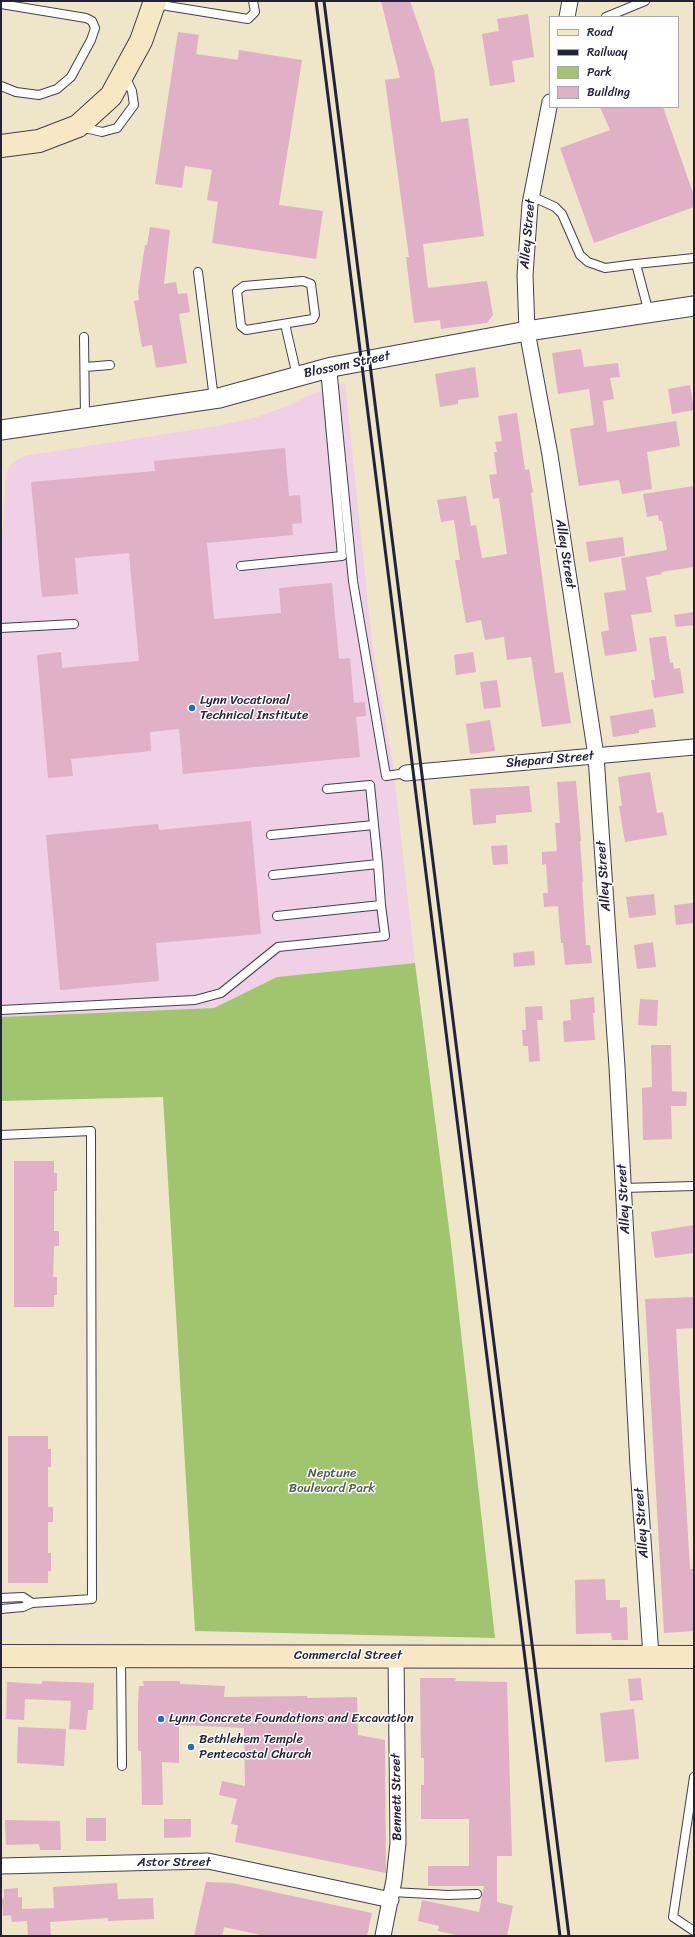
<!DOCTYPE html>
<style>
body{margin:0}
#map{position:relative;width:695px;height:1937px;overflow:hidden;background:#efe5c8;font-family:Sriracha,sans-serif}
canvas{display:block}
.frame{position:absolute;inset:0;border:2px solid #22223b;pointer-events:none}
.legend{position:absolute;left:549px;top:16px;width:130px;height:92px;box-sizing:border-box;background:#fff;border:1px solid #a7a7b1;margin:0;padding:5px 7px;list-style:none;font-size:12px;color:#22223b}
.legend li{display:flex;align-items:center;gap:8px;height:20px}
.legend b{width:20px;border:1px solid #a7a7b1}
</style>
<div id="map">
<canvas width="695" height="1937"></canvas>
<div class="frame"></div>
<ul class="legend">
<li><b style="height:5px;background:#f7e8c3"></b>Road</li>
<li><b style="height:5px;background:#22223b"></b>Railway</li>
<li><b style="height:11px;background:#a1c56f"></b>Park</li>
<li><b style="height:11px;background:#dfb0c6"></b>Building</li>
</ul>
</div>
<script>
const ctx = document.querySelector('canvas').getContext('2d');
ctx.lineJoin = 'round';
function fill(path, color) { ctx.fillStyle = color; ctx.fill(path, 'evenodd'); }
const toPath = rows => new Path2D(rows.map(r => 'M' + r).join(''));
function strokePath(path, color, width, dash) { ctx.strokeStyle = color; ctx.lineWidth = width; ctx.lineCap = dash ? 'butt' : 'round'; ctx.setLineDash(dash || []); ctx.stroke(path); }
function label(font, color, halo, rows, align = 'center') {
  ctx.font = font + ' Sriracha,sans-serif'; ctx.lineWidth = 3; ctx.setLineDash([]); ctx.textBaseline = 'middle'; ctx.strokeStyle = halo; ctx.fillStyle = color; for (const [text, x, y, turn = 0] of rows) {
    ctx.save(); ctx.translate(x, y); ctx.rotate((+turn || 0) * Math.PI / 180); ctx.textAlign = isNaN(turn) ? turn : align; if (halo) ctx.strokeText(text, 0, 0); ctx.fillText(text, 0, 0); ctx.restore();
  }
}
fill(toPath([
 [345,383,373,650,393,765,415,963,277,977,214,1008,1,1017,1,556,6,473,13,462,24,456,218,426,257,417,287,406,312,394]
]), '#efd0e7');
fill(toPath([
 [415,963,452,1252,495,1638,195,1631,163,1097,1,1101,1,1017,214,1008,277,977]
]), '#a1c56f');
fill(toPath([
 [381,1,410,1,434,70,441,122,468,118,484,236,423,244,428,288,487,281,493,315,487,323,441,329,440,320,414,323,406,257,409,257,385,80,400,78],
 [528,14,534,57,512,61,515,82,490,86,482,34,499,31,497,19],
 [178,32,199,35,196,54,238,60,239,50,302,60,279,205,323,211,316,259,212,243,218,202,207,200,212,170,185,166,182,188,155,184],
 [600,107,663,107,694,196,694,207,594,243,560,148,610,130],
 [150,227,170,230,164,284,176,282,178,294,187,293,190,312,179,314,187,363,156,368,152,345,142,347,134,301,139,300,138,292,145,245,147,245],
 [581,349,584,367,618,363,620,377,610,378,614,399,603,401,607,432,676,421,680,446,647,452,652,489,622,494,619,480,579,486,570,429,594,425,589,389,558,394,552,353],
 [475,367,479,397,458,400,458,404,440,407,435,374],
 [690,385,694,410,672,414,668,389],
 [517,413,525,470,529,469,533,492,531,493,555,673,563,672,571,723,542,727,531,657,507,660,504,637,485,640,481,620,466,623,455,560,460,560,454,520,441,522,437,500,466,496,471,526,476,525,482,558,507,554,499,498,493,499,489,475,497,474,494,452,497,452,495,442,502,441,498,416],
 [285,448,289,496,300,495,302,523,292,524,293,535,207,543,214,619,281,613,279,588,332,583,339,659,350,658,354,703,365,702,366,716,356,717,360,757,183,774,179,729,150,732,151,751,71,759,73,776,48,778,37,655,61,652,62,668,139,661,129,553,75,558,78,594,42,597,31,482,155,471,154,461],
 [694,486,694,567,661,572,662,574,646,577,652,612,631,615,637,651,605,656,601,632,609,630,604,593,626,590,621,558,667,550,662,521,659,521,658,515,647,517,643,494],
 [623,537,625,556,589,562,586,542],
 [694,612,694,625,676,627,674,615],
 [666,636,670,663,673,662,674,669,680,668,684,693,654,698,651,680,655,680,649,638],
 [473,652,476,672,456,675,454,655],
 [497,680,501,707,484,709,480,682],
 [653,709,656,727,639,730,639,733,613,737,610,716],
 [490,720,495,751,470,754,466,724],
 [650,772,657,813,663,812,667,835,625,842,619,806,622,806,618,777],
 [576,781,581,841,580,841,583,882,582,882,586,945,590,945,592,963,565,965,563,943,561,943,558,906,544,907,543,893,548,893,546,864,542,865,542,852,557,851,555,823,560,823,557,782],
 [529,786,532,812,496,815,496,823,473,825,470,789],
 [251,821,261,934,156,943,159,981,60,990,46,835,158,824,159,830],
 [507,845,508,864,493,865,491,846],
 [654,894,656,915,629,918,626,897],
 [694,903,694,923,676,925,674,905],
 [653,942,656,967,637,969,634,945],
 [534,951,535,965,514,967,513,953],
 [594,997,595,1013,593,1013,595,1040,564,1042,563,1021,571,1020,570,1000],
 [640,999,658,1000,657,1026,638,1025],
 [542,1006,543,1020,537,1020,540,1061,529,1062,528,1046,523,1046,522,1030,526,1030,525,1007],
 [651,1045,671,1045,672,1091,687,1092,686,1106,671,1106,672,1139,643,1140,642,1088,652,1087],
 [14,1161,54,1161,54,1173,57,1173,57,1191,54,1191,54,1231,59,1231,59,1246,54,1246,53,1277,57,1277,57,1295,54,1295,54,1307,14,1307],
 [694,1225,694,1253,655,1258,651,1232],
 [694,1297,694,1328,676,1329,690,1569,694,1569,694,1631,664,1633,645,1299],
 [8,1436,48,1436,48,1449,51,1449,51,1467,48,1467,48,1507,53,1507,53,1522,48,1522,48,1553,51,1553,51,1571,48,1571,48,1583,8,1583],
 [605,1579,606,1600,620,1600,620,1608,627,1607,628,1640,612,1640,611,1633,576,1634,575,1580],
 [420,1678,456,1678,455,1681,507,1682,512,1856,497,1856,497,1902,513,1906,507,1936,461,1936,438,1931,439,1926,418,1921,422,1900,479,1912,484,1886,428,1886,428,1866,469,1866,469,1819,421,1819,421,1785,424,1785,424,1758,421,1758],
 [641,1678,643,1700,630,1701,628,1679],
 [42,1681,94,1683,93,1710,88,1710,86,1730,69,1729,71,1701,25,1699,24,1720,6,1719,7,1682,42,1684],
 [143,1681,180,1681,180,1684,225,1686,224,1697,307,1696,307,1698,357,1697,358,1735,385,1740,386,1873,235,1842,238,1825,231,1824,237,1799,219,1795,222,1781,245,1786,244,1728,179,1725,179,1763,162,1762,163,1805,142,1805,141,1751,138,1751,138,1703,139,1686,144,1686],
 [634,1709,639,1759,605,1762,600,1713],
 [18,1727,66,1729,64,1766,17,1763],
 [86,1818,106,1818,106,1841,86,1841],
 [164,1819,191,1819,191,1837,164,1838],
 [5,1820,60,1821,61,1850,40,1850,39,1844,6,1845],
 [206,1882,232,1883,372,1913,367,1936,265,1936,224,1927,222,1936,194,1936],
 [117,1883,118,1899,153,1898,154,1919,108,1921,108,1918,50,1922,51,1936,28,1936,27,1921,12,1922,11,1915,3,1916,2,1899,4,1898,4,1889,18,1888,18,1897,22,1897,22,1909,54,1908,53,1887]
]), '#dfb0c6');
const service = toPath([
 [1,4,86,18,92,21,95,28,91,40,71,77,57,89,39,95,16,92,1,86],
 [155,4,248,19,255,12,253,1],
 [606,17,645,1],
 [81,127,102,132,117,128,134,105,132,91,125,76],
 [531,196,555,207,562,214,580,255,588,262,605,268,636,264,649,313],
 [636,264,694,258],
 [198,272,214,399],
 [303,281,311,284,315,315,313,319,246,330,241,326,237,291,244,286,303,281],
 [285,324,297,376],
 [84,337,85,418],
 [85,367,110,365],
 [332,367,353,581,386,776,406,773],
 [241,566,342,556,325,369],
 [1,628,74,624],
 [327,789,370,785,374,825],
 [271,835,374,825,378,864],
 [273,875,378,864,381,905],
 [1,1010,195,1000,221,993,278,947,385,936,381,905,277,916],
 [1,1135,91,1131,92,1599,32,1603,23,1607,1,1609],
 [623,1188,694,1186],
 [1,1598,23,1597,32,1603],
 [121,1657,122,1766],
 [694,1777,673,1917,694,1931],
 [392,1892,448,1895,477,1894]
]);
const minor = toPath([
 [567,17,570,1],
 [550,102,530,204,525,275,527,331,550,455,596,756,617,1067,638,1466,651,1656],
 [406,773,694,747],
 [1,1866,208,1861,391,1900],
 [383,1936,394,1880,398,1843,396,1656]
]);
const tertiary = toPath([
 [1,430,219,398,332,367,527,331,694,306]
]);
const secondary = toPath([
 [1,146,39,141,78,126,111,96,141,41,155,1],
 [1,1656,694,1657]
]);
strokePath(service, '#413f50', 10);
strokePath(minor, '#413f50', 17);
strokePath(tertiary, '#413f50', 21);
strokePath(secondary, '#413f50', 24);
strokePath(service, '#fff', 8);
strokePath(minor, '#fff', 15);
strokePath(tertiary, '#fff', 19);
strokePath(secondary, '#f7e8c3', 22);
strokePath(toPath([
 [316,1,560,1936],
 [324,1,569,1936]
]), '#22223b', 3);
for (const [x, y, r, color] of [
 [192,708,4,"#1f6fb2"],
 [161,1719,4,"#1f6fb2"],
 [191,1747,4,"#1f6fb2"]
]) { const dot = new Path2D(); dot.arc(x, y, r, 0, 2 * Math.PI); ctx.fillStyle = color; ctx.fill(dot); strokePath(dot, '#fff', 1.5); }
label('13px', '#22223b', '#fff', [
 ["Alley Street",528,234,-85],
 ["Blossom Street",347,365,-12],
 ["Alley Street",565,554,81],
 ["Shepard Street",550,760,-5],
 ["Alley Street",604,876,-94],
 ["Alley Street",624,1199,-93],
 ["Alley Street",642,1523,-94],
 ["Commercial Street",348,1656],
 ["Bennett Street",397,1797,-91],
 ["Astor Street",174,1863]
]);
label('13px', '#22223b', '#fff', [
 ["Lynn Vocational",200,701],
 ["Technical Institute",200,716],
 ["Lynn Concrete Foundations and Excavation",169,1719],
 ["Bethlehem Temple",199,1740],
 ["Pentecostal Church",199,1755]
], 'left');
label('13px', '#4e5b4d', '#fff', [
 ["Neptune",332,1474],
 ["Boulevard Park",332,1489]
]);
</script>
